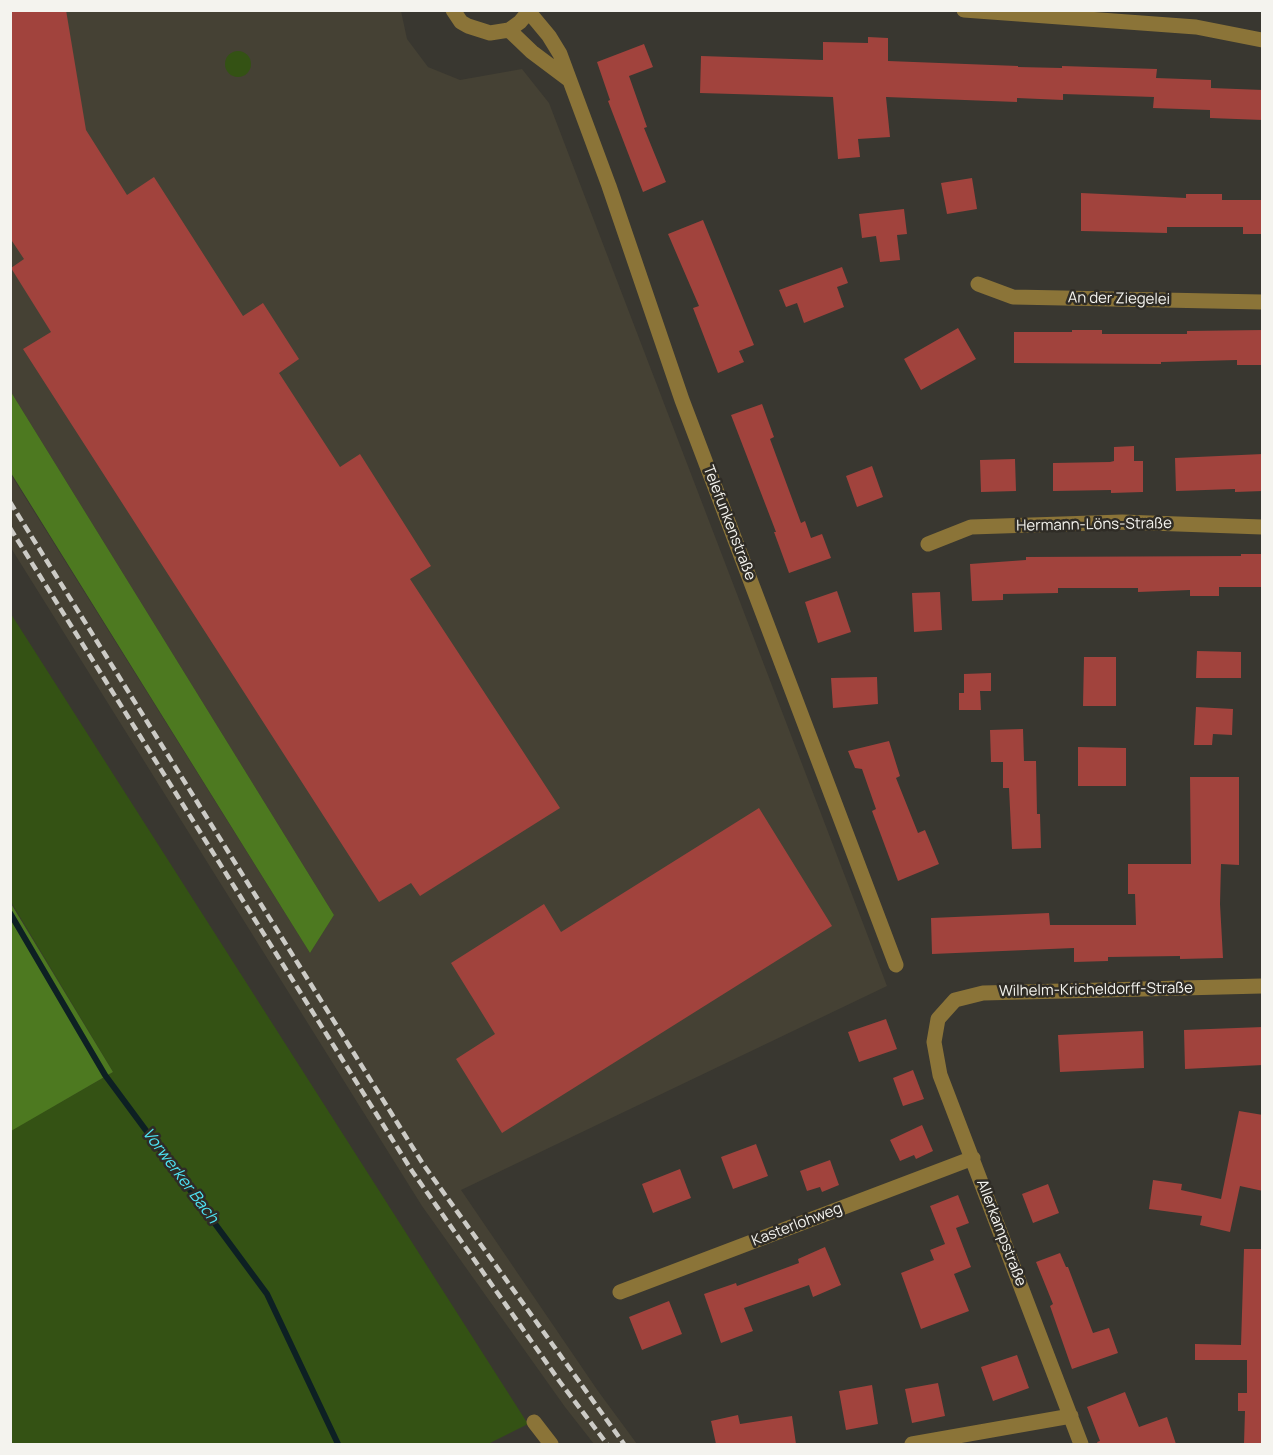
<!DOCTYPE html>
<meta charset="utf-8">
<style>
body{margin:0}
#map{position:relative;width:1273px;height:1455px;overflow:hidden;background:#393730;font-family:Manrope,sans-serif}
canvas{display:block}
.frame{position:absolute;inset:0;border:12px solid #f4f3ee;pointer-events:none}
</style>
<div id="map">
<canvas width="1273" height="1455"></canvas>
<div class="frame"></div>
</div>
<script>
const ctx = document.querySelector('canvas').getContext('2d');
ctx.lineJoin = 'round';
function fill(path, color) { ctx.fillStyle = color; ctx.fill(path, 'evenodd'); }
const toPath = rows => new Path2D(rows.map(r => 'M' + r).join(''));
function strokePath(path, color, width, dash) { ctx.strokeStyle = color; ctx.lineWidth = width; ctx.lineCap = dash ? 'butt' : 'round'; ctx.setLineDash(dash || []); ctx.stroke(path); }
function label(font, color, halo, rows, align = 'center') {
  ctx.font = font + ' Manrope,sans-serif'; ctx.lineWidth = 5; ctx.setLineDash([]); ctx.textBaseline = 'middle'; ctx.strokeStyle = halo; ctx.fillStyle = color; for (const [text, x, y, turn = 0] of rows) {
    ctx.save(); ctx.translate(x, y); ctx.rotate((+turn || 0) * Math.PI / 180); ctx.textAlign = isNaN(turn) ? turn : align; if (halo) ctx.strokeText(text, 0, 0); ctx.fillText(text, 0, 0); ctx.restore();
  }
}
fill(toPath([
 [11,11,401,11,407,39,428,67,460,80,522,69,549,103,887,986,461,1190,598,1391,637,1444,594,1444,565,1407,422,1206,11,548,10,473,310,953,334,915,11,392]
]), '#454134');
fill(toPath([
 '225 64a13 13 0 1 1 26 0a13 13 0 1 1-26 0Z',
 [11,614,528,1424,488,1444,11,1444,10,1131,113,1072,11,902]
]), '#345214');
fill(toPath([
 [11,392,334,915,310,953,11,473],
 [10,902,113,1072,11,1131,10,1131]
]), '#4d7920');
strokePath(toPath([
 [10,913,105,1075,267,1294,338,1444]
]), '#0d2023', 6);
fill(toPath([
 [10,10,66,10,86,130,127,195,154,177,243,316,263,303,299,359,279,373,340,467,360,454,431,566,410,579,560,808,420,896,411,883,379,902,23,349,51,332,11,268,24,259,10,238],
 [868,37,888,38,888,61,1018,66,1018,67,1062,68,1062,66,1157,69,1156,78,1211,80,1211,88,1263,90,1263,120,1210,118,1210,110,1153,108,1154,97,1063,94,1063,100,1017,98,1017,102,886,97,890,137,858,139,860,157,838,159,833,97,700,93,701,56,823,60,823,42,868,43],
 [644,44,653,67,629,76,647,127,644,128,666,182,643,192,608,101,610,100,597,62],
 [972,178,977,209,947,214,941,183],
 [1081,193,1186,198,1186,194,1222,194,1222,200,1263,200,1263,234,1243,234,1243,227,1167,227,1167,233,1081,231],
 [904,209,907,234,897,235,900,260,880,262,876,236,862,238,859,214],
 [703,220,754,345,739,351,744,362,718,373,693,308,699,306,668,234],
 [842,267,848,283,837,287,844,307,804,323,797,303,786,307,779,290],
 [958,328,976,359,921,390,904,359],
 [1072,330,1102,330,1102,334,1187,334,1187,331,1263,330,1263,365,1237,365,1237,360,1161,362,1161,364,1014,363,1014,332,1072,332],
 [762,404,774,437,770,439,801,523,805,521,811,538,822,534,831,558,789,573,774,532,776,532,731,415],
 [1134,446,1134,461,1143,461,1143,492,1111,493,1111,490,1053,491,1053,463,1110,462,1114,461,1114,447],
 [1263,454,1263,491,1235,492,1235,489,1176,491,1175,458],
 [1015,459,1016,491,981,492,980,460],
 [872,466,883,497,857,507,846,476],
 [1241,554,1263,554,1263,587,1219,587,1219,596,1190,596,1190,590,1138,592,1138,588,1058,588,1058,593,1003,594,1003,600,972,601,970,564,1026,560,1026,557,1241,556],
 [837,591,851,632,818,643,805,602],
 [940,592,942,630,914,632,912,593],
 [1197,651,1241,652,1241,678,1196,678],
 [1084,657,1116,657,1116,706,1083,706],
 [991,673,991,691,980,691,981,710,959,710,959,693,964,693,964,674],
 [877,677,878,704,833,708,831,678],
 [1196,707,1233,709,1232,735,1213,734,1212,745,1194,745],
 [1023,729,1024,761,1036,761,1037,814,1040,814,1041,848,1012,849,1009,788,1003,788,1003,762,991,762,990,730],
 [889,741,900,776,896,778,918,833,925,830,939,864,898,881,872,811,876,809,862,769,855,768,848,751],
 [1078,747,1126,748,1126,786,1078,786],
 [1190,777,1239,777,1239,865,1221,864,1220,904,1223,958,1180,959,1180,956,1108,957,1108,961,1074,962,1074,948,932,954,931,918,1049,913,1050,925,1136,925,1135,894,1128,894,1128,864,1191,864],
 [759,808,832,926,502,1133,456,1059,495,1034,451,963,544,904,561,932],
 [886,1019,897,1049,859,1062,848,1032],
 [1263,1027,1263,1065,1185,1069,1184,1030],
 [1143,1031,1144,1068,1060,1072,1058,1035],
 [913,1070,924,1099,903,1106,893,1078],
 [1239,1111,1263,1115,1263,1191,1240,1186,1230,1232,1200,1225,1202,1216,1149,1209,1153,1180,1182,1184,1181,1190,1221,1199],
 [922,1125,933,1151,916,1159,914,1155,900,1161,890,1140],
 [756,1144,768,1176,733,1189,721,1157],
 [830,1160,839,1185,822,1192,820,1187,807,1191,800,1171],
 [680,1169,691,1198,653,1213,642,1184],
 [1048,1184,1059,1213,1033,1223,1022,1194],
 [958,1195,969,1223,956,1228,971,1267,954,1274,969,1311,921,1329,901,1273,934,1260,930,1250,945,1244,930,1206],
 [825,1247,841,1285,813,1297,809,1285,744,1308,753,1331,721,1343,704,1294,736,1283,737,1286,799,1263,798,1259],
 [1244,1249,1263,1249,1263,1444,1244,1444,1245,1411,1238,1411,1238,1393,1247,1393,1247,1360,1195,1360,1195,1344,1241,1345],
 [1060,1253,1066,1267,1068,1267,1093,1333,1109,1328,1118,1353,1072,1369,1050,1306,1053,1304,1036,1262],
 [669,1301,682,1334,642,1350,629,1317],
 [1017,1355,1029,1388,993,1401,981,1367],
 [938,1383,945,1416,912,1423,905,1389],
 [872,1385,878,1424,846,1430,839,1391],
 [1125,1392,1139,1427,1167,1417,1176,1444,1098,1444,1097,1442,1100,1441,1087,1407],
 [738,1415,740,1424,792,1416,796,1444,716,1444,711,1421]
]), '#a1433d');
strokePath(toPath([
 [453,10,461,22,468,26,490,33,509,30,520,22,530,10],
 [964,10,1196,27,1262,40],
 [529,12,549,36,560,54,609,186,682,400,896,965],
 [509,30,532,52,568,79],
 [978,284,1013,297,1262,302],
 [928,544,971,527,1122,522,1262,527],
 [620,1292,973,1158],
 [534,1422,551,1444],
 [912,1444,1071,1416],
 [1081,1444,940,1075,934,1042,938,1019,955,1000,983,993,1262,986]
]), '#8b7438', 15);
strokePath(toPath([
 [10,502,423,1164,624,1444],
 [10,528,412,1171,560,1382,607,1444]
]), '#cccbc6', 4.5, [9, 4.5]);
label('15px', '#f4f3ee', '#2f2c26', [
 ["An der Ziegelei",1119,299,1],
 ["Telefunkenstraße",729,523,69],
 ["Hermann-Löns-Straße",1094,525,-1],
 ["Wilhelm-Kricheldorff-Straße",1096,990,-1],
 ["Kasterlohweg",797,1225,-21],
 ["Allerkampstraße",1001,1233,69]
]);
label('italic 16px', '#4ee4f5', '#2f2c26', [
 ["Vorwerker Bach",180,1176,53]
]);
</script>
